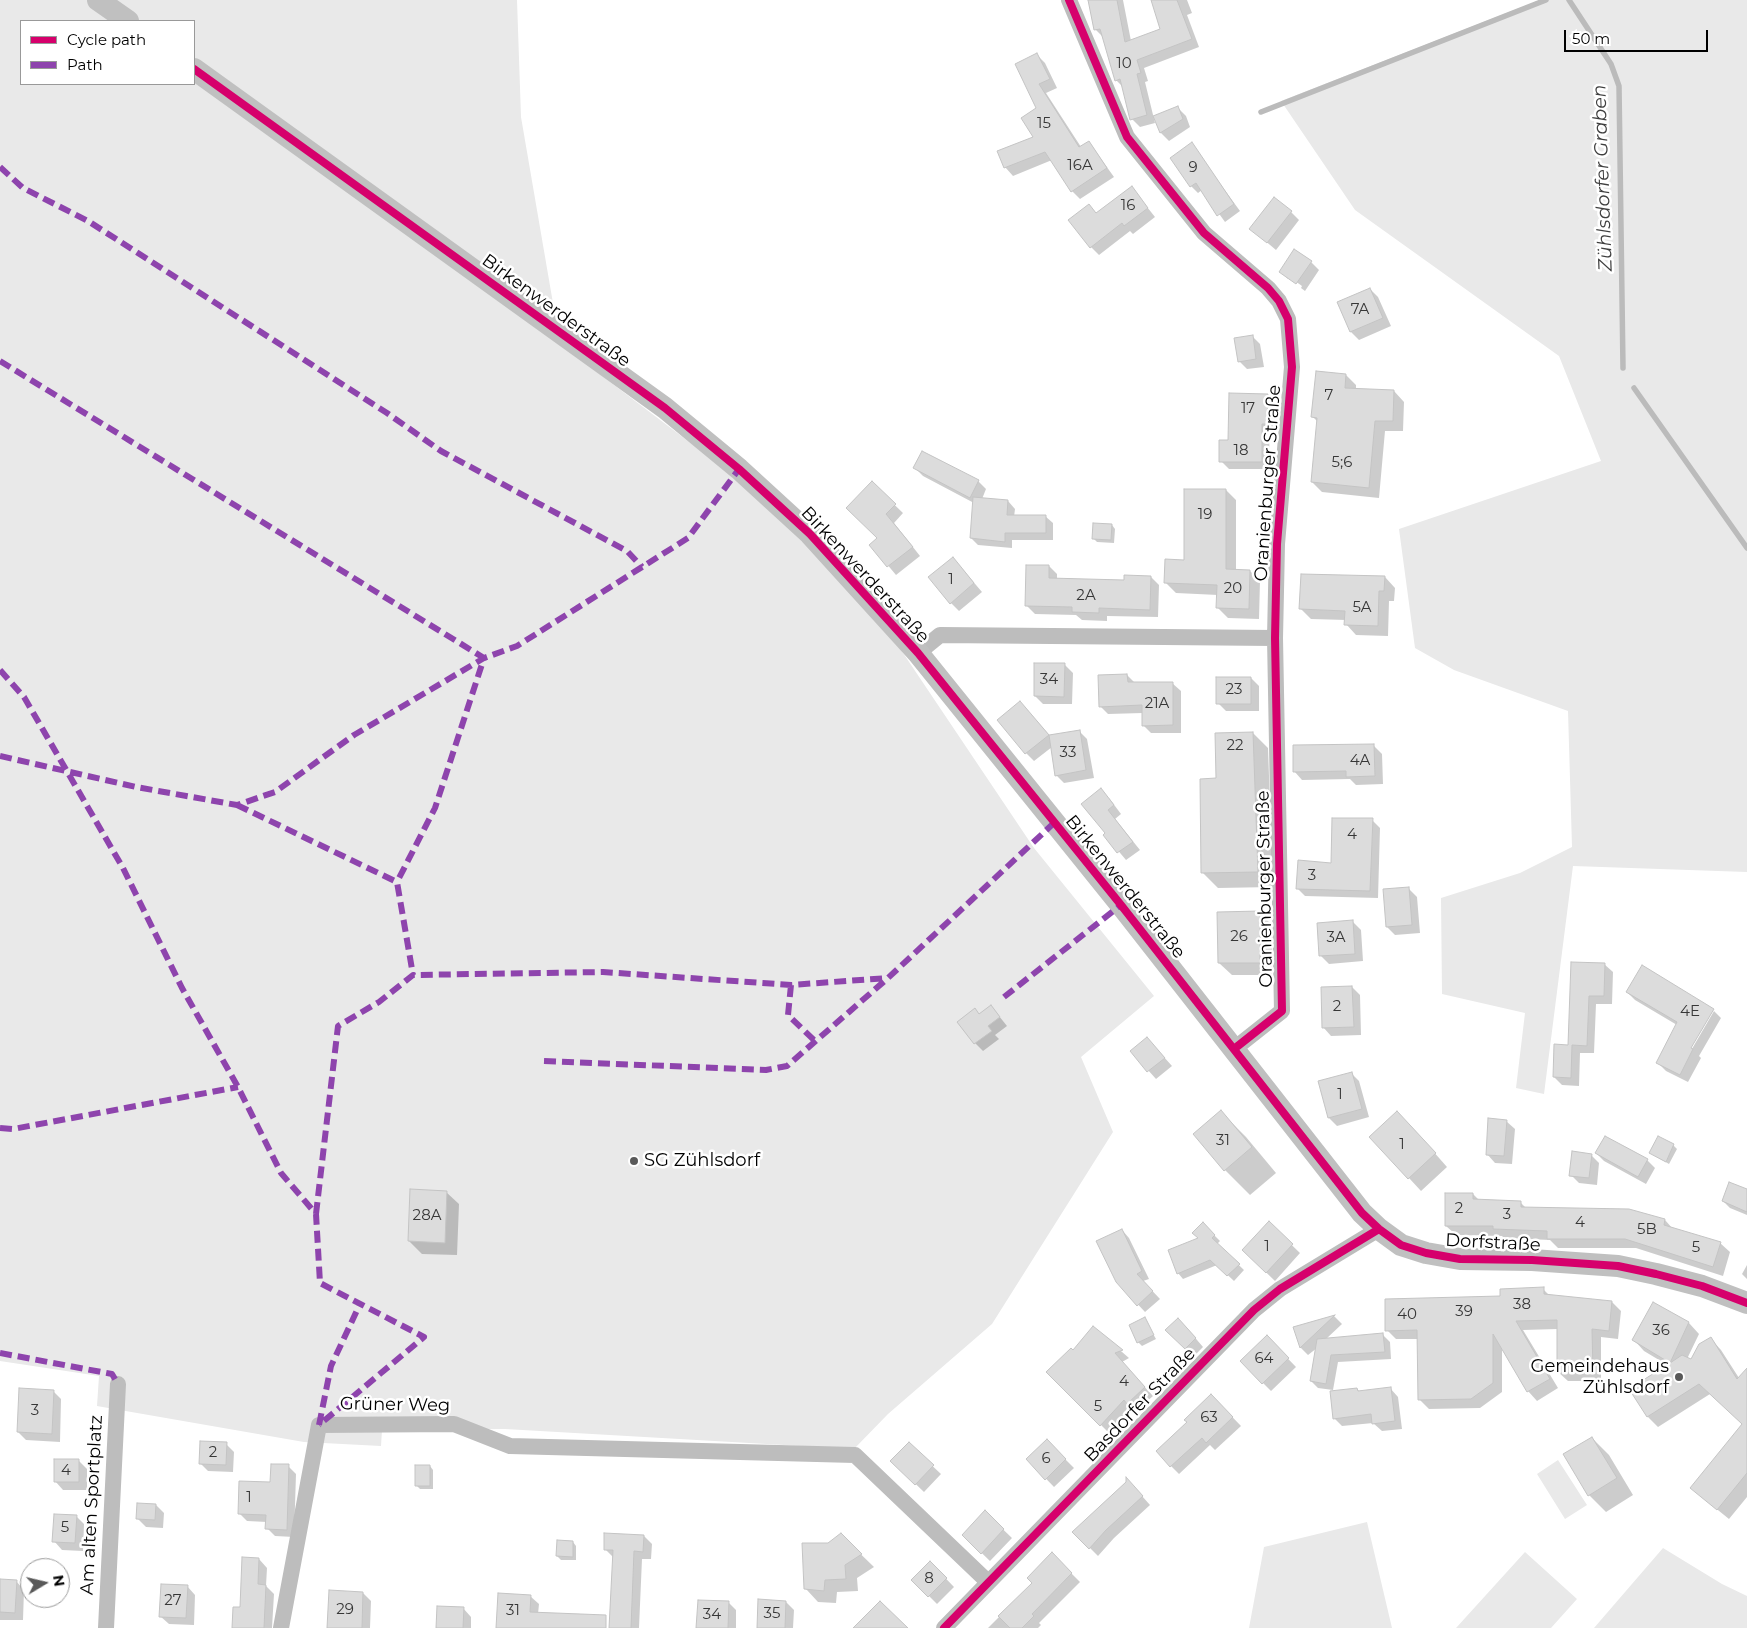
<!DOCTYPE html>
<meta charset="utf-8">
<style>
body{margin:0}
#map{position:relative;width:1747px;height:1628px;overflow:hidden;background:#fff;font-family:Montserrat,sans-serif}
canvas{display:block}
.legend{position:absolute;left:20px;top:20px;width:175px;height:65px;box-sizing:border-box;background:#fff;border:1px solid #999;margin:0;padding:6px 9px;list-style:none;font-size:15px;color:#000}
.legend li{display:flex;align-items:center;gap:10px;height:25px}
.legend b{width:25px;border:1px solid #999}
.north{position:absolute;left:20px;top:1558px;width:50px;height:50px;box-sizing:border-box;background:#fff;border:1px solid #999;border-radius:50%;rotate:81deg;font-size:14px;font-weight:700;line-height:20px;text-align:center;color:#000}
.north::after{content:'';display:block;margin:auto;width:18px;height:22px;background:#595959;clip-path:polygon(50% 0,100% 100%,50% 72%,0 100%)}
.scale{position:absolute;left:1564px;top:30px;width:144px;height:22px;box-sizing:border-box;border:2px solid #000;border-top:0;padding-left:6px;font-size:15px;line-height:18px;white-space:nowrap;color:#000;-webkit-text-stroke:4px #fff;paint-order:stroke}
</style>
<div id="map">
<canvas width="1747" height="1628"></canvas>
<ul class="legend">
<li><b style="height:6px;background:#d6006c"></b>Cycle path</li>
<li><b style="height:6px;background:#8e44ad"></b>Path</li>
</ul>
<div class="north">N</div>
<div class="scale">50 m</div>
</div>
<script>
const ctx = document.querySelector('canvas').getContext('2d');
ctx.lineJoin = 'round';
function fill(path, color) { ctx.fillStyle = color; ctx.fill(path, 'evenodd'); }
const toPath = rows => new Path2D(rows.map(r => 'M' + r).join(''));
function strokePath(path, color, width, dash) { ctx.strokeStyle = color; ctx.lineWidth = width; ctx.lineCap = dash ? 'butt' : 'round'; ctx.setLineDash(dash || []); ctx.stroke(path); }
function label(font, color, halo, rows, align = 'center') {
  ctx.font = font + ' Montserrat,sans-serif'; ctx.lineWidth = 5; ctx.setLineDash([]); ctx.textBaseline = 'middle'; ctx.strokeStyle = halo; ctx.fillStyle = color; for (const [text, x, y, turn = 0] of rows) {
    ctx.save(); ctx.translate(x, y); ctx.rotate((+turn || 0) * Math.PI / 180); ctx.textAlign = isNaN(turn) ? turn : align; if (halo) ctx.strokeText(text, 0, 0); ctx.fillText(text, 0, 0); ctx.restore();
  }
}
fill(toPath([
 [0,0,517,0,521,117,560,344,738,479,795,533,897,644,1034,848,1154,996,1081,1057,1113,1132,992,1324,888,1414,854,1449,505,1429,382,1430,381,1446,304,1442,97,1406,99,1376,0,1361],
 [21,21,194,21,194,84,21,84],
 [1540,0,1747,0,1747,872,1573,866,1544,1094,1516,1088,1525,1013,1442,994,1441,898,1520,873,1572,847,1568,711,1454,670,1415,648,1399,529,1601,461,1559,356,1355,210,1281,101],
 [1558,1460,1587,1505,1565,1519,1537,1474],
 [1367,1522,1392,1628,1249,1628,1264,1547],
 [1663,1548,1722,1584,1747,1596,1747,1628,1594,1628],
 [1525,1552,1577,1599,1551,1628,1456,1628]
]), '#e9e9e9');
fill(toPath([
 [1090,0,1123,0,1131,41,1162,30,1152,0,1187,0,1192,13,1187,15,1199,47,1144,68,1148,81,1145,82,1155,123,1140,127,1132,119,1123,87,1116,80,1104,38,1095,29],
 [1037,55,1045,63,1057,88,1046,93,1081,147,1089,142,1114,177,1080,199,1072,191,1052,160,1013,176,1005,167,1034,138,1038,108],
 [1178,108,1186,116,1190,127,1169,141,1161,133,1155,116],
 [1191,144,1240,211,1225,222,1202,190,1198,193,1191,186],
 [1132,188,1155,217,1133,234,1130,231,1099,255,1091,247,1089,206,1097,214],
 [1291,212,1299,220,1276,250,1251,229],
 [1311,262,1319,270,1305,291,1301,288,1302,286,1288,276,1288,279,1280,271],
 [1370,289,1378,297,1391,326,1359,340,1351,332],
 [1252,336,1260,344,1264,367,1247,369,1239,361],
 [1346,375,1356,385,1356,390,1394,391,1404,402,1403,431,1385,431,1379,498,1322,492,1312,482,1318,422,1313,417],
 [1267,395,1275,403,1275,432,1269,432,1270,469,1229,469,1221,461,1230,441],
 [915,468,978,481,986,489,982,499,1008,501,1015,509,1014,517,1045,516,1053,523,1053,540,1012,540,1012,548,978,545,971,538,974,503,923,476],
 [872,483,903,513,894,523,920,556,896,575,871,545,879,538],
 [1226,490,1236,500,1236,571,1250,571,1260,581,1259,619,1228,618,1217,607,1218,595,1176,593,1166,583,1185,561],
 [1112,525,1115,529,1114,543,1097,542,1093,538],
 [953,558,982,592,959,611,951,603],
 [1049,566,1057,574,1057,579,1125,581,1151,577,1159,585,1158,617,1107,616,1107,621,1082,620,1076,615,1035,614,1027,606],
 [1385,577,1395,588,1394,601,1389,601,1388,636,1356,635,1346,624,1346,620,1311,619,1300,608],
 [1064,664,1073,673,1072,704,1043,704,1035,696],
 [1127,675,1135,683,1172,683,1181,691,1181,733,1151,733,1143,725,1143,713,1108,714,1100,706],
 [1251,678,1259,686,1259,711,1226,711,1218,703],
 [1020,702,1050,736,1079,731,1087,739,1094,778,1064,783,1056,775,1052,747,1034,761,1026,753,999,720],
 [1253,733,1268,748,1273,887,1218,888,1203,873,1218,780],
 [1374,746,1382,754,1383,784,1356,785,1350,779,1302,780,1294,771],
 [1109,798,1121,814,1115,819,1140,850,1126,860,1105,835],
 [1372,820,1380,828,1378,898,1305,896,1297,888,1332,864],
 [1409,889,1417,897,1420,933,1395,935,1387,927],
 [1259,912,1272,925,1272,975,1232,975,1219,963],
 [1353,922,1361,930,1363,961,1329,964,1321,956],
 [1572,963,1604,964,1613,972,1612,1004,1596,1004,1594,1053,1580,1053,1579,1086,1562,1085,1554,1077,1569,1046],
 [1352,987,1360,995,1361,1035,1331,1036,1323,1027],
 [1627,992,1713,1010,1687,1052,1689,1054,1714,1011,1721,1018,1699,1056,1701,1058,1688,1082,1666,1071,1658,1063,1677,1025,1635,1000],
 [991,1006,1007,1026,995,1035,999,1039,983,1051,975,1043],
 [1147,1038,1172,1066,1156,1079,1131,1051],
 [1351,1073,1359,1081,1369,1117,1337,1126,1329,1118,1319,1082],
 [1221,1112,1246,1137,1276,1173,1250,1195,1225,1170],
 [1506,1121,1515,1129,1512,1164,1495,1163,1487,1154],
 [1410,1125,1447,1167,1421,1191,1409,1178],
 [1673,1145,1677,1149,1669,1164,1650,1153],
 [1596,1153,1647,1160,1655,1168,1646,1184,1604,1161],
 [1591,1155,1599,1163,1597,1185,1579,1183,1571,1175],
 [1747,1190,1747,1215,1730,1208,1723,1201],
 [446,1192,459,1204,457,1255,422,1254,409,1241],
 [1473,1194,1480,1201,1520,1202,1527,1209,1665,1220,1673,1229,1720,1243,1730,1252,1723,1276,1636,1248,1558,1248,1550,1240,1504,1238,1502,1236,1456,1235,1446,1226],
 [1269,1223,1300,1253,1275,1281,1243,1250],
 [1203,1224,1220,1241,1217,1244,1244,1270,1234,1281,1217,1265,1183,1279,1178,1273,1200,1239],
 [1122,1230,1129,1238,1149,1279,1143,1281,1160,1299,1145,1312,1117,1282],
 [1747,1265,1747,1279,1742,1274],
 [1543,1289,1550,1296,1612,1302,1621,1311,1618,1339,1601,1337,1601,1381,1568,1381,1558,1372,1558,1329,1523,1330,1558,1388,1537,1401,1528,1391,1502,1346,1502,1392,1480,1408,1429,1409,1420,1400,1418,1339,1396,1339,1387,1330,1501,1297],
 [1654,1304,1689,1323,1699,1334,1687,1359,1691,1361,1711,1339,1721,1350,1739,1378,1747,1377,1747,1497,1729,1519,1703,1498,1744,1424,1710,1394,1658,1427,1648,1417,1631,1390,1669,1366,1644,1351,1634,1340],
 [1334,1316,1342,1324,1326,1339,1383,1335,1390,1342,1391,1359,1338,1362,1333,1390,1318,1388,1311,1381,1317,1348,1308,1355,1301,1348,1295,1327],
 [1144,1318,1156,1339,1142,1346,1138,1342],
 [1093,1327,1129,1358,1122,1362,1153,1396,1136,1411,1133,1408,1109,1433,1048,1372,1073,1352],
 [1186,1327,1203,1347,1194,1356,1167,1330],
 [1267,1337,1296,1367,1271,1391,1241,1361],
 [1390,1388,1398,1397,1402,1429,1382,1431,1373,1423,1342,1426,1334,1418,1357,1389,1360,1392],
 [53,1391,61,1399,60,1442,26,1440,18,1432],
 [1211,1395,1241,1426,1215,1450,1210,1445,1179,1474,1171,1466,1189,1422],
 [1592,1438,1609,1455,1633,1495,1606,1512,1589,1495],
 [1047,1441,1074,1468,1054,1487,1027,1459],
 [226,1444,234,1452,233,1472,208,1471,200,1463],
 [909,1444,941,1474,924,1492,900,1469],
 [79,1461,87,1469,87,1490,63,1490,55,1481],
 [288,1466,296,1474,294,1537,275,1536,267,1528,267,1522,247,1521,239,1513],
 [430,1466,433,1470,433,1489,420,1489,416,1485],
 [1134,1487,1150,1505,1114,1538,1098,1556,1074,1532],
 [156,1505,164,1513,163,1528,146,1527,138,1519],
 [985,1512,1012,1538,990,1561,963,1535],
 [76,1516,84,1524,83,1551,62,1550,54,1541],
 [841,1535,874,1567,857,1578,858,1591,837,1592,836,1603,818,1602,806,1589,828,1544],
 [644,1536,652,1544,651,1559,642,1559,639,1628,611,1628,614,1558,605,1549],
 [573,1542,576,1546,576,1560,561,1560,557,1556],
 [1052,1554,1080,1582,1039,1623,1041,1625,1038,1628,988,1628,1033,1583],
 [259,1559,267,1568,266,1586,274,1594,272,1628,233,1628],
 [930,1562,954,1587,937,1604,913,1580],
 [0,1581,16,1581,24,1590,23,1620,0,1620],
 [187,1586,195,1595,194,1625,169,1624,160,1616],
 [363,1593,371,1601,370,1628,329,1628],
 [530,1596,539,1604,538,1614,587,1628,497,1628],
 [728,1602,736,1610,736,1628,698,1628],
 [786,1602,794,1610,793,1628,758,1628],
 [463,1608,471,1617,471,1628,437,1628]
]), '#0003');
strokePath(toPath([
 [1569,0,1611,64,1619,86,1623,368],
 [1261,112,1546,0],
 [1634,388,1747,548]
]), '#bbb', 5.5);
const building = toPath([
 [1088,0,1117,0,1125,42,1160,29,1151,0,1177,0,1192,39,1137,60,1141,73,1137,74,1147,115,1130,120,1120,79,1115,81,1100,29,1094,30,1088,0],
 [1037,53,1050,79,1039,84,1079,147,1089,141,1107,168,1071,192,1045,152,1004,168,997,151,1033,137,1021,118,1036,108,1015,64,1037,53],
 [1178,106,1183,119,1160,133,1153,116,1178,106],
 [1192,142,1234,204,1217,216,1196,183,1190,187,1170,158,1192,142],
 [1132,186,1148,208,1124,226,1122,223,1090,248,1068,220,1089,204,1096,213,1132,186],
 [1274,197,1292,211,1267,243,1249,229,1274,197],
 [1294,249,1312,261,1296,284,1279,272,1294,249],
 [1370,288,1383,318,1350,332,1337,302,1370,288],
 [1253,335,1256,359,1238,362,1234,338,1253,335],
 [1316,371,1346,374,1345,388,1394,390,1393,421,1375,421,1369,488,1311,482,1317,418,1311,417,1316,371],
 [1229,393,1268,394,1267,424,1262,424,1262,462,1219,462,1219,440,1228,440,1229,393],
 [922,451,979,480,970,498,913,468,922,451],
 [872,481,896,504,886,514,913,547,887,567,869,545,877,538,846,508,872,481],
 [1184,489,1226,489,1226,569,1250,570,1249,609,1216,608,1217,585,1164,583,1165,559,1184,560,1184,489],
 [973,497,1008,500,1007,515,1046,515,1046,533,1005,533,1005,542,970,538,973,497],
 [1093,523,1112,524,1111,540,1092,539,1093,523],
 [953,557,974,583,950,604,928,577,953,557],
 [1026,565,1049,565,1049,578,1124,580,1124,575,1151,576,1150,610,1099,608,1099,613,1072,612,1072,607,1025,606,1026,565],
 [1301,574,1385,576,1384,591,1379,591,1378,626,1344,625,1345,611,1299,609,1301,574],
 [1034,663,1065,663,1064,697,1034,696,1034,663],
 [1127,674,1128,682,1173,682,1173,725,1142,726,1142,705,1099,707,1098,675,1127,674],
 [1216,677,1251,677,1251,704,1216,704,1216,677],
 [1020,701,1049,735,1025,754,997,720,1020,701],
 [1080,730,1086,770,1055,776,1049,735,1080,730],
 [1253,732,1258,872,1201,873,1200,779,1216,778,1215,733,1253,732],
 [1374,744,1375,776,1346,777,1346,771,1293,772,1293,745,1374,744],
 [1101,788,1114,805,1108,810,1133,842,1117,853,1103,835,1105,833,1081,804,1101,788],
 [1332,818,1373,818,1370,891,1296,889,1298,860,1331,863,1332,818],
 [1409,887,1412,925,1386,927,1383,889,1409,887],
 [1260,911,1260,963,1218,963,1217,912,1260,911],
 [1353,920,1355,954,1319,956,1317,923,1353,920],
 [1571,962,1605,963,1604,996,1589,996,1587,1046,1572,1045,1571,1078,1553,1077,1554,1044,1568,1045,1571,962],
 [1642,965,1714,1009,1691,1048,1693,1049,1680,1075,1656,1063,1677,1022,1626,992,1642,965],
 [1352,986,1354,1027,1322,1028,1321,987,1352,986],
 [991,1005,1000,1017,988,1026,992,1031,974,1044,957,1022,975,1008,979,1014,991,1005],
 [1147,1037,1165,1058,1147,1072,1130,1051,1147,1037],
 [1352,1072,1362,1109,1328,1118,1318,1081,1352,1072],
 [1221,1110,1252,1147,1224,1171,1193,1134,1221,1110],
 [1397,1111,1436,1153,1408,1179,1369,1137,1397,1111],
 [1488,1118,1507,1120,1504,1156,1486,1155,1488,1118],
 [1605,1136,1648,1159,1638,1177,1595,1153,1605,1136],
 [1658,1136,1674,1144,1666,1162,1649,1153,1658,1136],
 [1572,1151,1592,1154,1589,1178,1569,1176,1572,1151],
 [1729,1182,1747,1189,1747,1212,1722,1201,1729,1182],
 [410,1189,447,1191,445,1243,408,1241,410,1189],
 [1445,1193,1473,1193,1473,1199,1521,1201,1521,1207,1629,1209,1665,1219,1664,1225,1721,1242,1713,1267,1625,1239,1547,1239,1547,1231,1493,1229,1493,1226,1445,1226,1445,1193],
 [1269,1221,1293,1244,1266,1273,1242,1250,1269,1221],
 [1203,1222,1215,1235,1212,1238,1240,1264,1227,1276,1210,1260,1177,1274,1168,1250,1198,1238,1192,1233,1203,1222],
 [1122,1229,1142,1271,1137,1274,1153,1291,1137,1306,1116,1282,1096,1241,1122,1229],
 [1544,1287,1544,1294,1612,1301,1609,1331,1592,1329,1593,1372,1557,1373,1557,1320,1516,1321,1550,1379,1527,1392,1493,1334,1493,1383,1471,1399,1418,1400,1417,1330,1385,1331,1385,1299,1500,1296,1500,1289,1544,1287],
 [1653,1302,1689,1322,1670,1363,1682,1355,1691,1359,1699,1344,1711,1337,1737,1379,1747,1368,1747,1473,1717,1510,1690,1488,1742,1424,1699,1384,1647,1417,1629,1389,1670,1363,1632,1340,1653,1302],
 [1335,1315,1300,1348,1293,1327,1335,1315],
 [1145,1317,1154,1335,1137,1343,1129,1325,1145,1317],
 [1178,1318,1196,1338,1185,1349,1165,1330,1178,1318],
 [1093,1326,1123,1350,1115,1353,1145,1387,1127,1404,1124,1400,1100,1426,1046,1372,1071,1348,1073,1350,1093,1326],
 [1383,1333,1385,1352,1331,1355,1326,1384,1310,1381,1317,1339,1383,1333],
 [1267,1335,1289,1358,1262,1384,1240,1361,1267,1335],
 [1391,1387,1395,1421,1372,1424,1371,1414,1333,1419,1330,1391,1357,1388,1358,1391,1391,1387],
 [19,1388,54,1390,52,1434,17,1432,19,1388],
 [1211,1394,1233,1417,1206,1443,1202,1438,1170,1467,1156,1451,1187,1422,1184,1420,1211,1394],
 [1592,1437,1617,1478,1588,1496,1563,1454,1592,1437],
 [1047,1439,1066,1459,1045,1480,1026,1459,1047,1439],
 [200,1441,227,1442,226,1465,199,1464,200,1441],
 [909,1442,934,1465,915,1485,890,1461,909,1442],
 [54,1459,79,1459,79,1482,54,1482,54,1459],
 [271,1464,289,1464,287,1530,265,1529,266,1515,238,1514,239,1481,270,1482,271,1464],
 [415,1465,430,1465,430,1486,415,1486,415,1465],
 [1126,1477,1143,1496,1106,1530,1089,1549,1072,1532,1126,1482,1126,1477],
 [137,1503,156,1504,155,1520,136,1519,137,1503],
 [985,1510,1004,1529,981,1554,962,1535,985,1510],
 [54,1514,77,1515,75,1543,52,1542,54,1514],
 [604,1533,644,1535,643,1552,634,1551,631,1628,609,1628,613,1550,604,1550,604,1533],
 [841,1533,862,1554,845,1565,846,1579,825,1580,824,1591,804,1589,802,1543,828,1543,841,1533],
 [557,1540,573,1541,573,1557,556,1556,557,1540],
 [1052,1552,1072,1573,1032,1614,1034,1616,1022,1628,1010,1628,998,1616,1032,1583,1027,1578,1052,1552],
 [242,1557,259,1558,258,1584,266,1585,264,1628,232,1628,233,1607,240,1607,242,1557],
 [930,1561,947,1578,928,1597,911,1580,930,1561],
 [0,1579,17,1580,15,1613,0,1612,0,1579],
 [161,1584,188,1585,186,1618,159,1617,161,1584],
 [329,1590,363,1592,362,1628,327,1628,329,1590],
 [498,1593,531,1595,530,1612,606,1615,606,1628,496,1628,498,1593],
 [758,1599,786,1601,785,1628,757,1628,758,1599],
 [698,1600,729,1601,728,1628,696,1628,698,1600],
 [880,1601,908,1628,853,1628,880,1601],
 [437,1606,464,1607,463,1628,436,1628,437,1606]
]);
fill(building, '#dcdcdc');
strokePath(building, '#c4c4c4', 1);
strokePath(toPath([
 [1069,0,1127,137,1204,233,1268,288,1279,301,1288,319,1292,367,1277,544,1275,638,1282,1011,1234,1049],
 [918,653,940,635,1275,638],
 [106,1628,118,1384],
 [281,1628,319,1425,454,1424,510,1446,855,1455,988,1582],
 [944,1628,1254,1310,1280,1289,1379,1229]
]), '#bdbdbd', 16);
strokePath(toPath([
 [98,0,128,21],
 [194,69,665,408,739,469,810,534,918,653,1121,905,1362,1213,1379,1229,1401,1245,1426,1253,1460,1259,1532,1260,1618,1266,1656,1274,1702,1286,1747,1303]
]), '#c0c0c0', 22);
strokePath(toPath([
 [0,167,23,188,88,221,387,413,441,451,627,551,642,567],
 [0,361,484,658,435,808,397,882],
 [0,670,24,697,123,868,182,988,238,1087,281,1173,316,1214,320,1283,424,1337,319,1425],
 [0,756,136,787,237,805,275,792,354,735,484,658,517,646,688,538,739,469],
 [237,805,397,882,413,975],
 [791,985,788,1015,815,1041],
 [1004,997,1121,905],
 [544,1061,766,1070,787,1066,888,978,1055,822],
 [0,1128,13,1129,238,1087],
 [316,1214,338,1026,379,1002,413,975,603,972,791,985,888,978],
 [0,1353,112,1374,118,1384],
 [319,1425,331,1366,360,1304]
]), '#8e44ad', 6, [12, 6]);
strokePath(toPath([
 [1069,0,1127,137,1204,233,1268,288,1279,301,1288,319,1292,367,1277,544,1275,638,1282,1011,1234,1049],
 [194,69,665,408,739,469,810,534,918,653,1121,905,1362,1213,1379,1229,1401,1245,1426,1253,1460,1259,1532,1260,1618,1266,1656,1274,1702,1286,1747,1303],
 [944,1628,1254,1310,1280,1289,1379,1229]
]), '#d6006c', 8);
for (const [x, y, r, color] of [
 [634,1161,5,"#595959"],
 [1679,1377,5,"#595959"]
]) { const dot = new Path2D(); dot.arc(x, y, r, 0, 2 * Math.PI); ctx.fillStyle = color; ctx.fill(dot); strokePath(dot, '#fff', 2); }
label('15px', '#373737', null, [
 ["10",1124,64],
 ["15",1044,124],
 ["16A",1080,166],
 ["9",1193,168],
 ["16",1128,206],
 ["7A",1360,310],
 ["7",1329,396],
 ["17",1248,409],
 ["18",1241,451],
 ["5;6",1342,463],
 ["19",1205,515],
 ["1",951,580],
 ["20",1233,589],
 ["2A",1086,596],
 ["5A",1362,608],
 ["34",1049,680],
 ["23",1234,690],
 ["21A",1157,704],
 ["22",1235,746],
 ["33",1068,753],
 ["4A",1360,761],
 ["4",1352,835],
 ["3",1312,876],
 ["26",1239,937],
 ["3A",1336,938],
 ["2",1337,1007],
 ["4E",1690,1012],
 ["1",1340,1095],
 ["31",1223,1141],
 ["1",1402,1145],
 ["2",1459,1209],
 ["3",1507,1215],
 ["28A",427,1216],
 ["4",1580,1223],
 ["5B",1647,1230],
 ["1",1267,1247],
 ["5",1696,1248],
 ["38",1522,1305],
 ["39",1464,1312],
 ["40",1407,1315],
 ["36",1661,1331],
 ["64",1264,1359],
 ["4",1124,1382],
 ["5",1098,1407],
 ["3",35,1411],
 ["63",1209,1418],
 ["2",213,1453],
 ["6",1046,1459],
 ["4",66,1471],
 ["1",249,1498],
 ["5",65,1528],
 ["8",929,1579],
 ["27",173,1601],
 ["29",345,1610],
 ["31",513,1611],
 ["35",772,1614],
 ["34",712,1615]
]);
label('18px', '#000', '#fff', [
 ["Birkenwerderstraße",556,311,36],
 ["Oranienburger Straße",1268,483,-86],
 ["Birkenwerderstraße",865,575,47],
 ["Birkenwerderstraße",1125,887,51],
 ["Oranienburger Straße",1265,889,-91],
 ["Dorfstraße",1493,1243,3],
 ["Grüner Weg",395,1405,1],
 ["Basdorfer Straße",1140,1405,-46],
 ["Am alten Sportplatz",92,1505,-87]
]);
label('18px', '#000', '#fff', [
 ["SG Zühlsdorf",644,1161],
 ["Gemeindehaus",1669,1367,"right"],
 ["Zühlsdorf",1669,1388,"right"]
], 'left');
label('italic 19px', '#3f3f3f', '#fff', [
 ["Zühlsdorfer Graben",1603,178,-92]
]);
</script>
